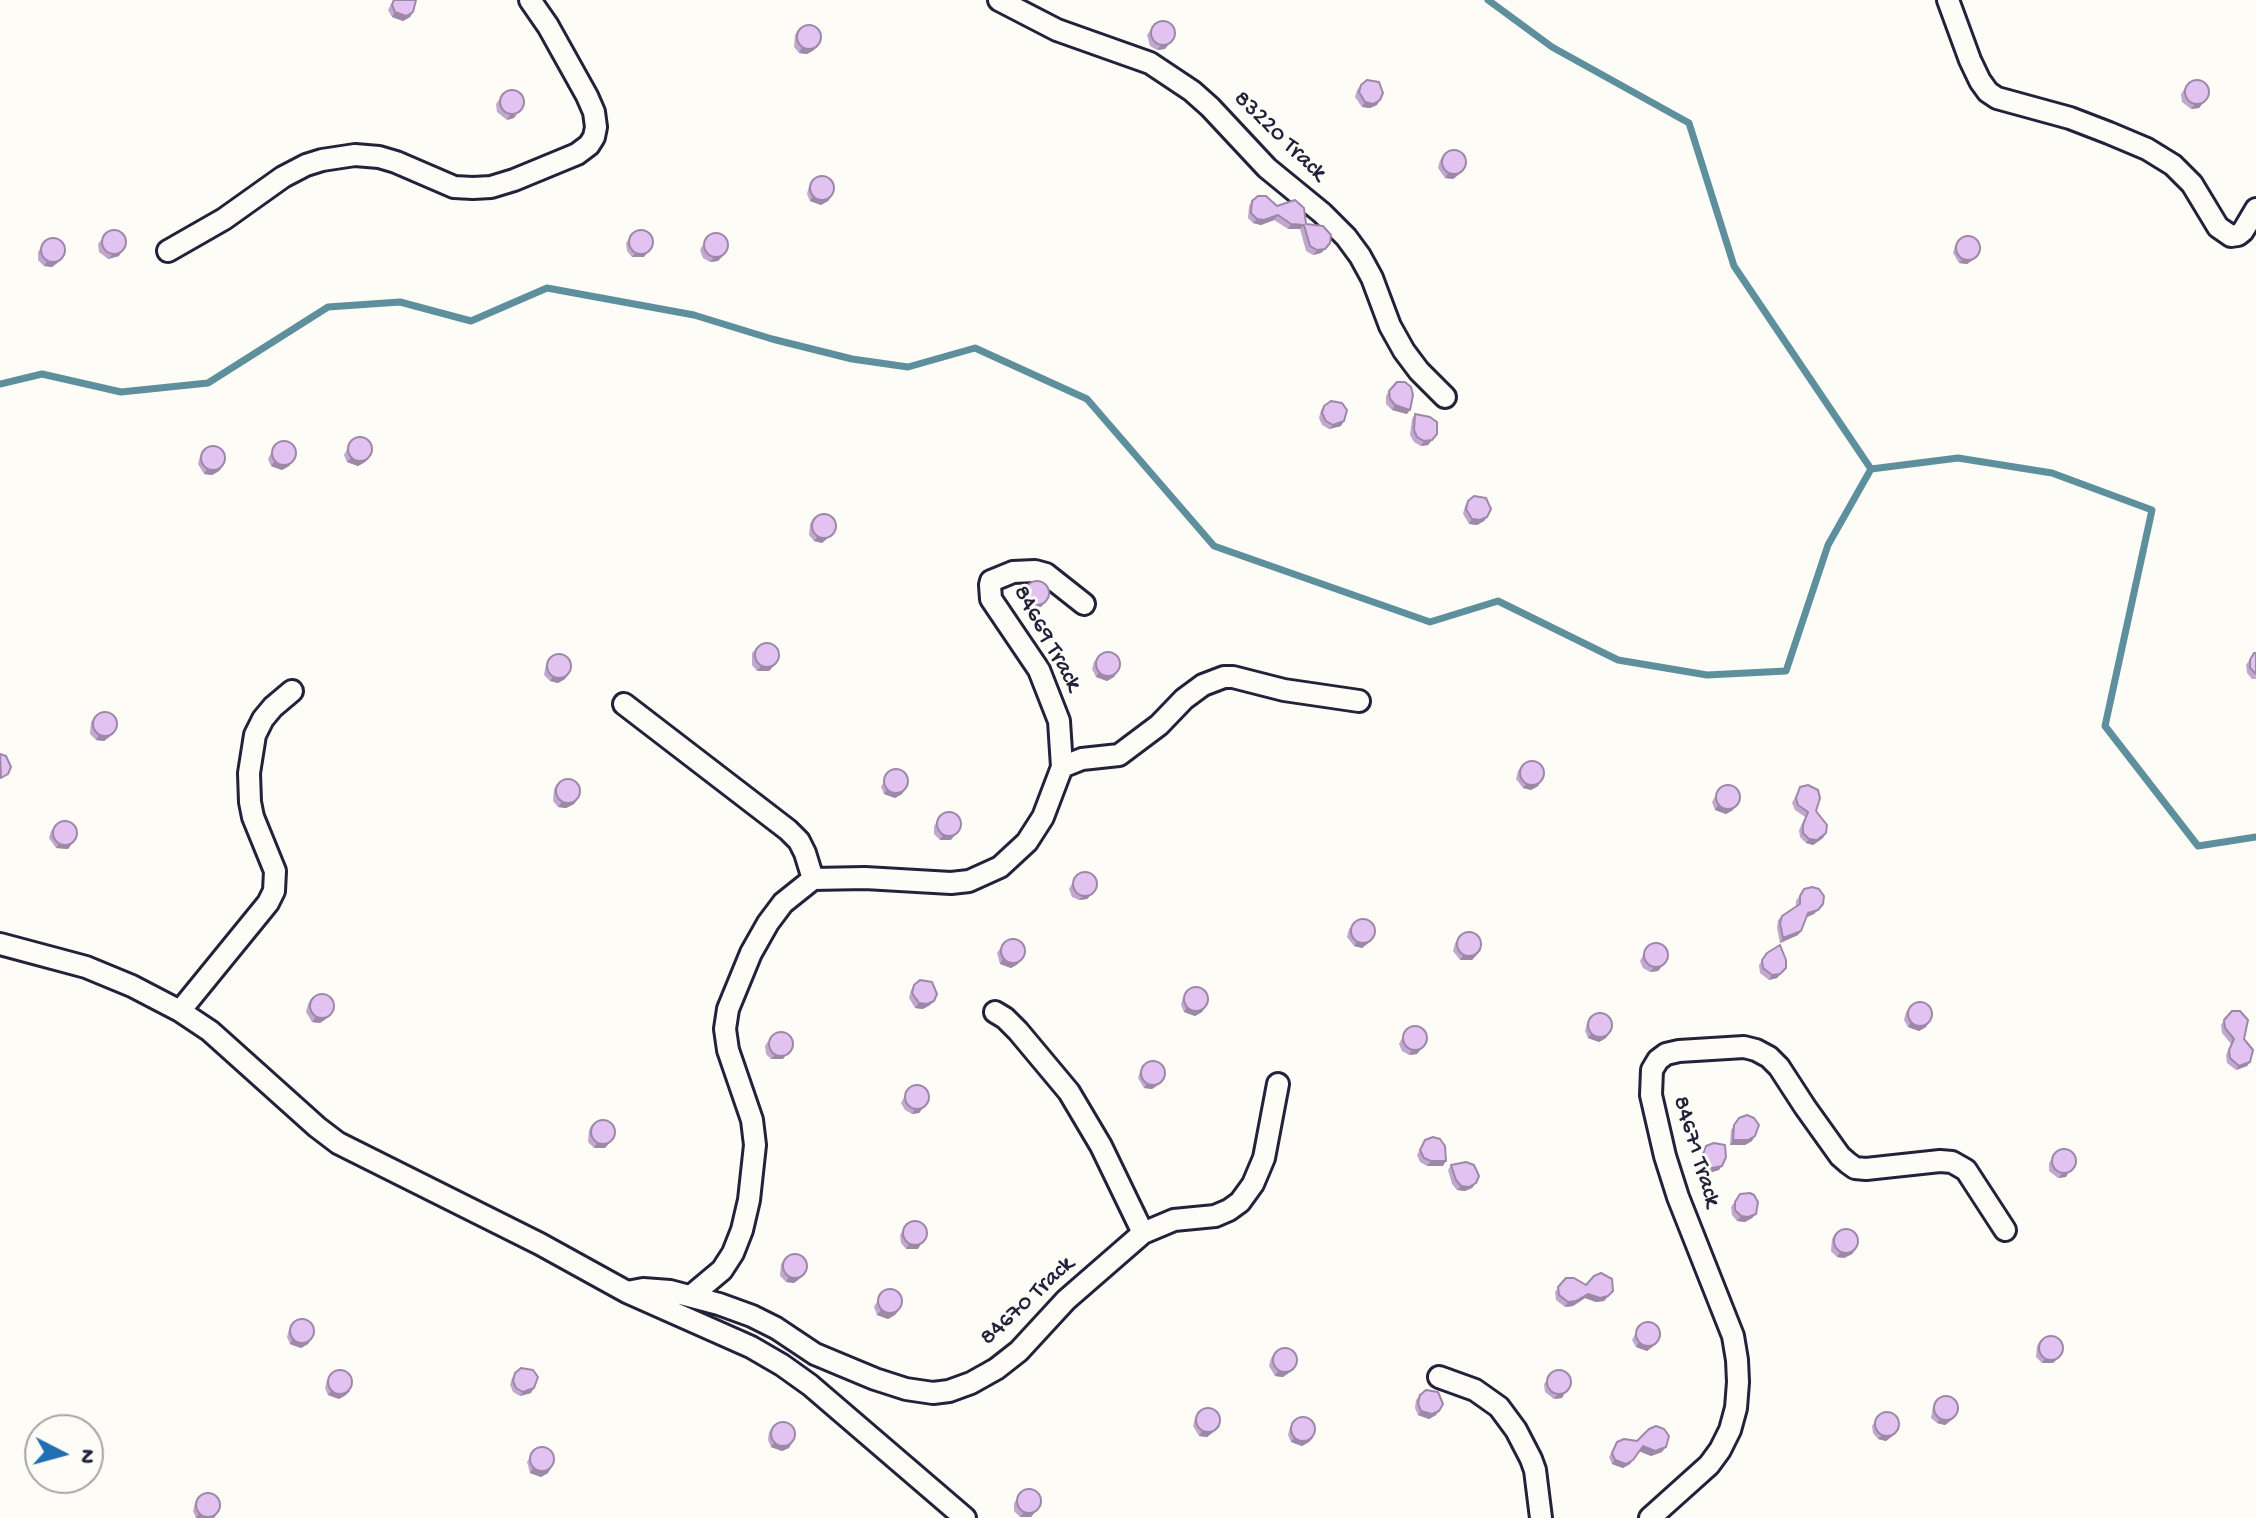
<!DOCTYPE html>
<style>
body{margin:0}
#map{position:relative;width:2256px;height:1518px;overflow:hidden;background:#fdfcf7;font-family:"Gochi Hand",sans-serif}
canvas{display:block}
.north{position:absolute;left:24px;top:1414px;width:80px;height:80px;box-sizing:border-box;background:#fdfcf7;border:2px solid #a5a5ac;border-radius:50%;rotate:96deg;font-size:22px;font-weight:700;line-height:32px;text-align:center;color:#22223b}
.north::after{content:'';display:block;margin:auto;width:28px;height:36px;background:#1f6fb2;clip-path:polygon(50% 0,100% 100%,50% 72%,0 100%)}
</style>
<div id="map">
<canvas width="2256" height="1518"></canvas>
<div class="north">N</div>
</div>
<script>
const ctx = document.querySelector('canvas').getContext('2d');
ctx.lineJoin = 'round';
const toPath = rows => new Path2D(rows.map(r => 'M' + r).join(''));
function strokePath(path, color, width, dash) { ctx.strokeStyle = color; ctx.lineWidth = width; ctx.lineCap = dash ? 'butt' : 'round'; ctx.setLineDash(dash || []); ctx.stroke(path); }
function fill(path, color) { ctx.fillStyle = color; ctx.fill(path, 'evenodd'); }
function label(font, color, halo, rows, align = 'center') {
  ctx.font = font + ' "Gochi Hand",sans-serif'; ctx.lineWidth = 6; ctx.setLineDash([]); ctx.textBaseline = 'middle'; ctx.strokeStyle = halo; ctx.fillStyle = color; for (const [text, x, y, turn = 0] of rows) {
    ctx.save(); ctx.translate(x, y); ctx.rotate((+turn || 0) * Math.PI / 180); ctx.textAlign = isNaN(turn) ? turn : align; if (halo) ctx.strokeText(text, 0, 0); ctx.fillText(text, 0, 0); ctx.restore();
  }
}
strokePath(toPath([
 [1488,0,1552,47,1689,123,1734,266,1871,469],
 [0,384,42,374,121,392,208,383,328,307,400,302,471,321,547,288,694,315,772,339,852,359,908,367,975,348,1087,399,1214,546,1430,622,1498,601,1618,660,1707,675,1786,671,1828,545,1871,469,1958,458,2052,473,2152,510,2105,726,2198,846,2256,837]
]), '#5e8f9d', 7);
const street = toPath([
 [999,0,1057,30,1150,63,1192,91,1210,107,1267,168,1322,213,1346,237,1360,256,1372,278,1390,326,1404,351,1419,371,1445,397],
 [1948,0,1970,60,1980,81,1988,92,1997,98,2070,118,2109,133,2147,149,2173,165,2192,184,2218,227,2231,236,2238,235,2243,231,2256,209],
 [168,251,224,219,283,177,306,165,322,160,355,155,379,157,396,162,454,187,473,188,491,187,514,180,577,154,589,145,594,137,596,127,594,112,587,96,548,26,530,0],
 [624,704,788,830,799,841,805,853,813,879],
 [1062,767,1082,759,1119,755,1159,725,1184,699,1203,685,1224,677,1233,677,1284,690,1359,701],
 [0,944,86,967,132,986,180,1011,210,1031,317,1127,338,1143,540,1244,627,1292,751,1347,782,1365,810,1385,965,1518],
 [180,1011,268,903,274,891,275,871,253,817,250,802,249,773,255,735,263,719,273,707,292,691],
 [995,1012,1005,1018,1018,1031,1069,1092,1101,1146,1143,1233],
 [627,1292,643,1289,670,1291,719,1304,752,1316,776,1328,815,1354,875,1379,906,1389,933,1393,949,1391,971,1383,996,1369,1019,1351,1066,1300,1143,1233,1174,1220,1215,1216,1229,1210,1240,1202,1253,1184,1264,1158,1278,1084],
 [691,1296,722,1270,733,1253,742,1230,749,1200,755,1145,752,1120,728,1050,725,1029,728,1009,751,953,768,923,783,903,813,879,865,878,951,883,969,881,1000,867,1027,842,1043,817,1062,767,1059,721,1039,670,991,599,990,585,991,581,1013,572,1035,571,1046,574,1084,604],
 [1439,1377,1475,1390,1499,1407,1516,1430,1531,1459,1535,1470,1541,1518],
 [1650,1518,1709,1465,1720,1450,1730,1430,1736,1408,1738,1382,1737,1360,1733,1336,1678,1197,1665,1156,1651,1095,1652,1070,1658,1060,1666,1054,1679,1051,1744,1047,1756,1050,1769,1057,1779,1067,1805,1107,1840,1156,1848,1163,1855,1168,1866,1169,1940,1161,1952,1162,1966,1170,2005,1230]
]);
strokePath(street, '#22223b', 26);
strokePath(street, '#fdfcf7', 20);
fill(toPath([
 [393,0,416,0,413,12,410,17,403,21,392,17,388,10],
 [1155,23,1165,49,1157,50,1150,46,1147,35],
 [798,30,814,50,807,54,799,53,794,47,795,35],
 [2189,82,2208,97,2199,108,2191,109,2182,102,2181,94],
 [1361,85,1380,100,1377,105,1370,108,1362,107,1355,97,1357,90],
 [504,93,514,118,507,120,497,112,496,104],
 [1444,156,1462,172,1453,179,1445,178,1438,168,1440,160],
 [812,181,831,197,828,201,821,205,810,201,807,194,809,186],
 [1252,201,1277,206,1306,224,1327,248,1321,253,1313,255,1306,251,1300,229,1288,229,1274,220,1261,225,1253,223,1248,218,1249,206],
 [634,232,644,257,632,257,627,251,626,243],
 [708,235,724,255,718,261,710,262,703,258,700,250],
 [45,240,64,255,61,260,52,267,44,266,38,260,38,252],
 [101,240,119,256,108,259,99,252,98,244],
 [1958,241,1977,257,1967,264,1959,263,1953,253,1955,246],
 [1389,391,1407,414,1392,410,1386,404,1386,396],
 [1324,406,1341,426,1329,429,1322,425,1319,418,1321,410],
 [1415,414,1437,434,1428,445,1421,446,1414,442,1410,435,1412,419],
 [352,439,369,458,365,462,358,466,347,462,344,455],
 [276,443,289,466,282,470,271,466,268,459],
 [203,451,222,467,219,471,212,475,204,474,198,464,200,456],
 [1468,501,1487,517,1484,521,1477,525,1469,524,1463,514,1465,506],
 [813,519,831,535,822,543,814,541,809,535,810,524],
 [1028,583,1045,601,1042,606,1035,610,1024,606,1021,599],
 [756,649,778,661,769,671,757,671,752,665,752,653],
 [2254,653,2256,679,2252,679,2247,673,2246,665],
 [551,656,565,679,558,683,550,681,544,675,546,664],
 [1098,657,1117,672,1114,677,1107,681,1096,677,1092,669,1094,662],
 [94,718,116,729,113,734,104,741,96,740,90,734,91,722],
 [1522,766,1541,781,1538,786,1531,790,1523,788,1516,779,1518,771],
 [889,771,905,789,902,794,895,798,884,794,881,787],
 [557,784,574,804,566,808,558,807,553,801,554,789],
 [1720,787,1736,805,1733,810,1726,814,1715,810,1712,802],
 [1800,787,1816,811,1826,833,1823,838,1813,845,1806,843,1800,837,1799,830,1805,817,1795,810,1792,803],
 [937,821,951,840,940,840,934,834,934,826],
 [55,826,76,838,68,849,56,848,49,838,51,831],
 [1077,874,1093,893,1087,899,1079,900,1072,897,1069,889],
 [1804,889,1823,904,1814,914,1806,917,1801,931,1798,935,1780,943,1777,928,1778,920,1782,916,1796,907,1796,901],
 [1353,925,1371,941,1362,948,1354,946,1347,937,1349,929],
 [1459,938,1481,950,1472,960,1460,960,1453,951,1455,943],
 [1005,941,1018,964,1011,968,1000,964,997,953],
 [1648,945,1667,960,1658,971,1650,972,1643,968,1640,961],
 [1767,953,1786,968,1777,978,1769,980,1760,973,1759,965],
 [914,985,934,1001,930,1005,923,1009,915,1008,909,998,911,990],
 [1186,992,1205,1007,1202,1012,1195,1016,1184,1012,1181,1005,1183,997],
 [311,999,333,1011,330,1016,320,1023,312,1022,306,1012,308,1004],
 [1910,1007,1926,1027,1919,1031,1908,1027,1904,1020,1906,1012],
 [1590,1018,1606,1038,1599,1042,1588,1038,1585,1031,1587,1023],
 [2224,1020,2244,1039,2250,1062,2247,1066,2236,1070,2227,1063,2226,1055,2231,1044,2222,1033,2221,1025],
 [1407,1028,1426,1043,1417,1054,1409,1055,1402,1051,1399,1044],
 [768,1041,783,1059,771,1059,766,1054,765,1046],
 [1143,1066,1165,1078,1161,1083,1152,1089,1144,1088,1138,1078,1140,1071],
 [909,1088,928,1102,919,1113,912,1114,905,1110,901,1103],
 [1739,1118,1752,1141,1745,1145,1730,1145,1731,1130],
 [592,1125,614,1137,605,1148,594,1148,588,1142,589,1130],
 [1425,1140,1443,1166,1427,1166,1420,1162,1417,1155],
 [1706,1146,1719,1170,1709,1173,1702,1169,1698,1162],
 [2056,1152,2066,1177,2058,1178,2049,1171,2049,1163],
 [1451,1165,1476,1183,1472,1188,1465,1191,1457,1190,1452,1184,1448,1170],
 [1740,1194,1756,1214,1752,1218,1745,1222,1737,1221,1732,1215,1731,1207],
 [907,1223,918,1249,906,1249,901,1243,900,1235],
 [1835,1234,1855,1250,1852,1254,1844,1258,1837,1257,1831,1251,1832,1239],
 [784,1260,806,1272,803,1276,794,1283,786,1282,780,1276,781,1264],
 [1566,1278,1586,1285,1613,1291,1604,1301,1596,1302,1585,1298,1573,1306,1565,1307,1556,1300,1555,1292],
 [882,1292,895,1315,888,1319,877,1315,874,1307],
 [292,1324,311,1339,308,1344,301,1348,290,1344,287,1337,289,1329],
 [1640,1324,1656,1344,1647,1351,1636,1347,1632,1340],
 [2040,1341,2059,1358,2053,1363,2042,1363,2036,1357,2037,1346],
 [1274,1354,1296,1366,1293,1370,1283,1377,1275,1376,1269,1366,1271,1358],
 [515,1373,531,1393,520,1396,513,1392,510,1385,512,1378],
 [1552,1373,1562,1398,1554,1399,1545,1392,1544,1384],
 [330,1375,346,1395,339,1399,328,1395,325,1388,327,1380],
 [1420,1395,1436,1415,1429,1419,1418,1415,1415,1408,1416,1400],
 [1936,1401,1954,1418,1945,1425,1937,1423,1931,1418,1933,1406],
 [1198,1414,1220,1426,1216,1430,1207,1437,1199,1436,1193,1426,1195,1418],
 [1875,1421,1899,1429,1895,1434,1886,1441,1878,1439,1873,1433,1872,1426],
 [1293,1423,1309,1442,1302,1446,1291,1442,1288,1435,1290,1427],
 [773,1428,789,1448,782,1451,771,1447,768,1440,769,1432],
 [1617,1442,1662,1452,1651,1456,1639,1451,1630,1464,1623,1468,1612,1464,1609,1457],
 [534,1450,548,1473,541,1477,530,1473,527,1462],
 [198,1498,214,1518,196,1518,193,1511,195,1503],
 [1017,1499,1042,1503,1031,1517,1020,1517,1014,1511,1014,1503]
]), '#c2a7ce');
fill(toPath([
 [395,12,413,12,410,17,403,21,392,17],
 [1169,44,1165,49,1157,50,1161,45],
 [818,46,814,50,807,54,799,53,802,48],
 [2208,97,2199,108,2191,109,2195,104],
 [1380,100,1377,105,1370,108,1362,107,1365,102],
 [517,114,514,118,507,120,510,115],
 [1465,168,1462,172,1453,179,1445,178,1448,173],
 [813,196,831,197,828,201,821,205,810,201],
 [1278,215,1274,220,1261,225,1253,223,1257,219],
 [1291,224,1304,225,1300,229,1288,229],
 [1330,243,1321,253,1313,255,1317,250],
 [727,250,718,261,710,262,714,257],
 [122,251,119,256,108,259,112,255],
 [636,253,647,253,644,257,632,257],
 [1980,253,1977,257,1967,264,1959,263,1963,259],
 [64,255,61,260,52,267,44,266,47,261],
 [1395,405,1410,410,1407,414,1392,410],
 [1344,421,1341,426,1329,429,1333,425],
 [1437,434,1428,445,1421,446,1424,441],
 [351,458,369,458,365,462,358,466,347,462],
 [275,461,293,461,289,466,282,470,271,466],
 [222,467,219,471,212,475,204,474,207,469],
 [1487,517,1484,521,1477,525,1469,524,1472,519],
 [835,531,831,535,822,543,814,541,818,536],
 [1027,601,1045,601,1042,606,1035,610,1024,606],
 [778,661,769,671,757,671,761,666],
 [1099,672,1117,672,1114,677,1107,681,1096,677],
 [568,674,565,679,558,683,550,681,553,677],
 [116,729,113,734,104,741,96,740,99,735],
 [1541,781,1538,786,1531,790,1523,788,1526,784],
 [887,789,905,789,902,794,895,798,884,794],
 [577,800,574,804,566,808,558,807,562,802],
 [1718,805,1736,805,1733,810,1726,814,1715,810],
 [1826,833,1823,838,1813,845,1806,843,1809,839],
 [943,835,955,835,951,840,940,840],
 [76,838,68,849,56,848,59,844],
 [1096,889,1087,899,1079,900,1083,896],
 [1823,904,1814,914,1805,918,1808,913],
 [1801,931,1798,935,1780,943,1783,938],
 [1374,936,1371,941,1362,948,1354,946,1357,942],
 [1481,950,1472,960,1460,960,1463,955],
 [1003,959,1021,959,1018,964,1011,968,1000,964],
 [1667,960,1658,971,1650,972,1654,967],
 [1786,968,1777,978,1769,980,1772,975],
 [934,1001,930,1005,923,1009,915,1008,919,1003],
 [1187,1007,1205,1007,1202,1012,1195,1016,1184,1012],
 [333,1011,330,1016,320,1023,312,1022,316,1017],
 [1911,1022,1929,1022,1926,1027,1919,1031,1908,1027],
 [1591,1034,1609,1034,1606,1038,1599,1042,1588,1038],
 [1426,1043,1417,1054,1409,1055,1412,1050],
 [775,1055,786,1055,783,1059,771,1059],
 [2250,1062,2247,1066,2236,1070,2239,1066],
 [1165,1078,1161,1083,1152,1089,1144,1088,1147,1084],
 [928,1102,919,1113,912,1114,915,1109],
 [1755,1136,1752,1141,1745,1145,1730,1145,1733,1140],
 [614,1137,605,1148,594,1148,597,1143],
 [1431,1161,1446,1161,1443,1166,1427,1166],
 [1722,1166,1719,1170,1709,1173,1712,1168],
 [2069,1172,2066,1177,2058,1178,2062,1174],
 [1476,1183,1472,1188,1465,1191,1457,1190,1461,1186],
 [1756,1214,1752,1218,1745,1222,1737,1221,1741,1216],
 [909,1244,921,1244,918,1249,906,1249],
 [1855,1250,1852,1254,1844,1258,1837,1257,1840,1252],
 [806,1272,803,1276,794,1283,786,1282,789,1277],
 [1613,1291,1604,1301,1596,1302,1585,1298,1573,1306,1565,1307,1568,1302,1588,1294],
 [881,1310,899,1310,895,1315,888,1319,877,1315],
 [293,1339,311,1339,308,1344,301,1348,290,1344],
 [1659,1339,1656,1344,1647,1351,1636,1347,1639,1342],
 [2062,1353,2053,1363,2042,1363,2045,1359],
 [1296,1366,1293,1370,1283,1377,1275,1376,1278,1371],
 [534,1388,531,1393,520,1396,523,1392],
 [331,1391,350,1391,346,1395,339,1399,328,1395],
 [1565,1393,1562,1398,1554,1399,1557,1395],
 [1421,1411,1439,1411,1436,1415,1429,1419,1418,1415],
 [1957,1413,1954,1418,1945,1425,1937,1423,1940,1419],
 [1220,1426,1216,1430,1207,1437,1199,1436,1202,1431],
 [1899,1429,1895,1434,1886,1441,1878,1439,1882,1435],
 [1295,1437,1313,1438,1309,1442,1302,1446,1291,1442],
 [774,1443,792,1443,789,1448,782,1451,771,1447],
 [1643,1446,1666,1447,1662,1452,1651,1456,1639,1451],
 [1615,1460,1633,1460,1630,1464,1623,1468,1612,1464],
 [533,1468,551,1468,548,1473,541,1477,530,1473],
 [1035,1512,1031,1517,1020,1517,1023,1513],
 [199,1514,217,1514,214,1518,196,1518]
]), '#9e88a8');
const building = toPath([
 [394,0,416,0,413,12,406,16,395,12,392,5,394,0],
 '1151 33a12 12 0 1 1 24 0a12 12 0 1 1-24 0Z',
 '797 37a12 12 0 1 1 24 0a12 12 0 1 1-24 0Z',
 [1367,80,1379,82,1383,93,1380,100,1373,104,1365,102,1359,92,1361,85,1367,80],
 '2185 92a12 12 0 1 1 24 0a12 12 0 1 1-24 0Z',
 '500 102a12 12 0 1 1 24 0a12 12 0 1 1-24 0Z',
 '1442 162a12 12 0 1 1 24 0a12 12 0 1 1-24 0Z',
 '810 188a12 12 0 1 1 24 0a12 12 0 1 1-24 0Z',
 [1258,196,1266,196,1277,206,1295,200,1304,208,1306,224,1323,226,1331,235,1330,243,1325,249,1317,250,1310,246,1304,225,1291,224,1278,215,1264,220,1257,219,1251,213,1252,201,1258,196],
 '102 242a12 12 0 1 1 24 0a12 12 0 1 1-24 0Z',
 '629 242a12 12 0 1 1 24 0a12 12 0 1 1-24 0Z',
 '704 245a12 12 0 1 1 24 0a12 12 0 1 1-24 0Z',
 '1956 248a12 12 0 1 1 24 0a12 12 0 1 1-24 0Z',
 '41 250a12 12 0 1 1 24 0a12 12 0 1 1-24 0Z',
 [1397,382,1405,382,1411,387,1413,395,1410,410,1395,405,1390,399,1389,391,1397,382],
 [1331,401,1342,403,1347,410,1344,421,1333,425,1326,421,1322,413,1324,406,1331,401],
 [1415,414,1430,417,1437,422,1437,434,1432,440,1424,441,1417,437,1414,430,1415,414],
 '348 449a12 12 0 1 1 24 0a12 12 0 1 1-24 0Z',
 '272 453a12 12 0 1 1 24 0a12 12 0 1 1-24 0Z',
 '201 458a12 12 0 1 1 24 0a12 12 0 1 1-24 0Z',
 [1474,496,1486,498,1491,509,1487,517,1480,520,1472,519,1466,509,1468,501,1474,496],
 '812 526a12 12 0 1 1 24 0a12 12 0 1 1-24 0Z',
 '1025 593a12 12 0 1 1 24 0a12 12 0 1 1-24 0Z',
 '755 655a12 12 0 1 1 24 0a12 12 0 1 1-24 0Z',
 '1096 664a12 12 0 1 1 24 0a12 12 0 1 1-24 0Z',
 [2254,653,2256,653,2256,674,2250,668,2250,660,2254,653],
 '547 666a12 12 0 1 1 24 0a12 12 0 1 1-24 0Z',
 '93 724a12 12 0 1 1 24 0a12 12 0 1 1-24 0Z',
 [0,754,6,756,11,767,8,774,1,778,0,754],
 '1520 773a12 12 0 1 1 24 0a12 12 0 1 1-24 0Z',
 '884 781a12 12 0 1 1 24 0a12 12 0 1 1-24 0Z',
 '556 791a12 12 0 1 1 24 0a12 12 0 1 1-24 0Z',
 [1808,785,1818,790,1820,798,1816,811,1827,825,1826,833,1817,840,1809,839,1803,833,1803,825,1808,812,1798,805,1796,798,1800,787,1808,785],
 '1716 797a12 12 0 1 1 24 0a12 12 0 1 1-24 0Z',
 '937 824a12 12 0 1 1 24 0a12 12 0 1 1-24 0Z',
 '53 833a12 12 0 1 1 24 0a12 12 0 1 1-24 0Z',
 '1073 884a12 12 0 1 1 24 0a12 12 0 1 1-24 0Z',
 [1812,887,1819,889,1824,896,1823,904,1818,910,1808,913,1801,931,1783,938,1780,923,1782,916,1800,904,1800,896,1804,889,1812,887],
 '1351 931a12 12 0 1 1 24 0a12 12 0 1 1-24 0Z',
 '1457 944a12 12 0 1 1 24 0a12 12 0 1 1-24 0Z',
 '1001 951a12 12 0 1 1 24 0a12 12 0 1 1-24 0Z',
 '1644 955a12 12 0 1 1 24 0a12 12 0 1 1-24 0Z',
 [1780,945,1786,960,1786,968,1780,974,1772,975,1763,968,1762,960,1767,953,1780,945],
 [920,980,932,982,937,994,934,1001,927,1004,919,1003,912,993,914,985,920,980],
 '1184 999a12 12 0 1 1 24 0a12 12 0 1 1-24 0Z',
 '310 1006a12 12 0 1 1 24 0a12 12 0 1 1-24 0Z',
 '1908 1014a12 12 0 1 1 24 0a12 12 0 1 1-24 0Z',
 [2232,1011,2240,1011,2248,1020,2244,1039,2253,1050,2250,1062,2239,1066,2230,1058,2229,1050,2234,1039,2225,1028,2224,1020,2232,1011],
 '1588 1025a12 12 0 1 1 24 0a12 12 0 1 1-24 0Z',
 '1403 1038a12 12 0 1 1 24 0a12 12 0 1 1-24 0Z',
 '769 1044a12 12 0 1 1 24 0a12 12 0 1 1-24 0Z',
 '1141 1073a12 12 0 1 1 24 0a12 12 0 1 1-24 0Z',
 '905 1097a12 12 0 1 1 24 0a12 12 0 1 1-24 0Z',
 [1747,1115,1754,1118,1759,1125,1755,1136,1748,1140,1733,1140,1734,1125,1739,1118,1747,1115],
 '591 1132a12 12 0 1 1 24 0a12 12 0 1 1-24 0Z',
 [1433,1137,1440,1139,1445,1146,1446,1161,1431,1161,1424,1158,1420,1150,1425,1140,1433,1137],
 [1714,1143,1725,1145,1726,1157,1722,1166,1712,1168,1705,1164,1702,1157,1706,1146,1714,1143],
 '2052 1161a12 12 0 1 1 24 0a12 12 0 1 1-24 0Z',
 [1466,1162,1474,1165,1479,1176,1476,1183,1469,1187,1461,1186,1456,1180,1451,1165,1466,1162],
 [1750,1193,1754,1195,1758,1202,1756,1214,1748,1217,1741,1216,1735,1210,1735,1202,1740,1194,1750,1193],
 '903 1233a12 12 0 1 1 24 0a12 12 0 1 1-24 0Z',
 '1834 1241a12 12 0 1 1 24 0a12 12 0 1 1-24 0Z',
 '783 1266a12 12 0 1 1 24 0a12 12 0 1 1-24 0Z',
 [1601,1273,1612,1279,1613,1291,1608,1296,1600,1298,1588,1294,1576,1301,1568,1302,1559,1295,1558,1287,1566,1278,1574,1278,1586,1285,1594,1276,1601,1273],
 '878 1301a12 12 0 1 1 24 0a12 12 0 1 1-24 0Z',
 '290 1331a12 12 0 1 1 24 0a12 12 0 1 1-24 0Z',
 '1636 1334a12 12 0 1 1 24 0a12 12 0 1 1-24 0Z',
 '2039 1348a12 12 0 1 1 24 0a12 12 0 1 1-24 0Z',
 '1273 1360a12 12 0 1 1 24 0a12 12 0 1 1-24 0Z',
 [521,1368,533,1370,538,1377,534,1388,523,1392,516,1388,513,1381,515,1373,521,1368],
 '328 1382a12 12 0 1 1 24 0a12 12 0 1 1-24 0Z',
 '1547 1382a12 12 0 1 1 24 0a12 12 0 1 1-24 0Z',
 [1426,1390,1438,1392,1443,1404,1439,1411,1432,1414,1421,1411,1418,1403,1420,1395,1426,1390],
 '1934 1408a12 12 0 1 1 24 0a12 12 0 1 1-24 0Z',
 '1196 1420a12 12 0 1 1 24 0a12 12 0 1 1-24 0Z',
 '1875 1424a12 12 0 1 1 24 0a12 12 0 1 1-24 0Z',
 '1291 1429a12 12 0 1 1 24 0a12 12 0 1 1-24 0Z',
 '771 1434a12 12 0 1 1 24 0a12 12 0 1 1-24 0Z',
 [1656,1426,1664,1429,1669,1436,1666,1447,1655,1451,1643,1446,1633,1460,1626,1464,1615,1460,1612,1453,1617,1442,1624,1439,1637,1441,1649,1429,1656,1426],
 '530 1459a12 12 0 1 1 24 0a12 12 0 1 1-24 0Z',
 '1017 1501a12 12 0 1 1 24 0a12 12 0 1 1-24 0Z',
 '196 1505a12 12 0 1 1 24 0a12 12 0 1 1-24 0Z'
]);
fill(building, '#e1c2f0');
strokePath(building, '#9e88a8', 2);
label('24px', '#22223b', '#fdfcf7', [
 ["83220 Track",1279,137,44],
 ["84669 Track",1046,639,61],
 ["84671 Track",1695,1152,73],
 ["84670 Track",1028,1302,-43]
]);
</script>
